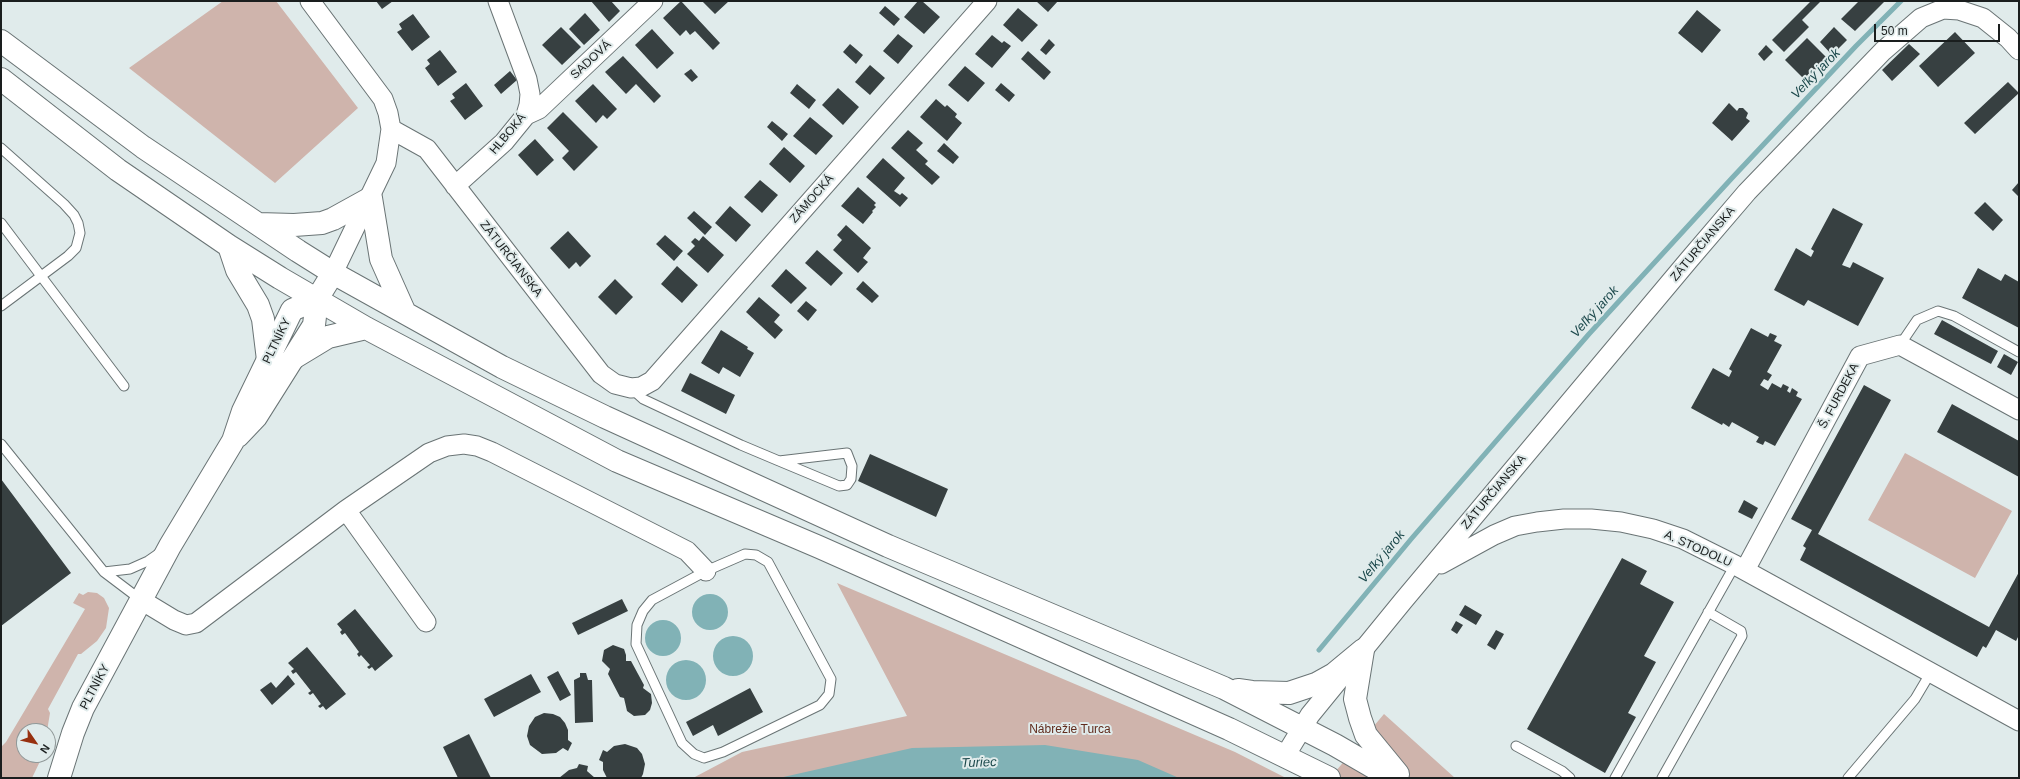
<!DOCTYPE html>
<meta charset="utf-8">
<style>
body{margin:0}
#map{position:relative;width:2020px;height:779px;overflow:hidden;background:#e0ebeb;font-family:Arial,sans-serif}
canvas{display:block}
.frame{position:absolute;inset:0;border:2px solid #1a1e1e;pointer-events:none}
.north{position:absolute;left:16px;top:723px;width:40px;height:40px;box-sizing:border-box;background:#e0ebeb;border:1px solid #919999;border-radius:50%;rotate:124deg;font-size:11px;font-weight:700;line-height:16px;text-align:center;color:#1a1e1e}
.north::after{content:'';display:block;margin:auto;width:14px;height:18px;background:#97300f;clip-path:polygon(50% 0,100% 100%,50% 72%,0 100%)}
.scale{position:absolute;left:1874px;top:24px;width:126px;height:18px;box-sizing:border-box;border:2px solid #1a1e1e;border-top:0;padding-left:5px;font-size:12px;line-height:14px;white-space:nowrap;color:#1a1e1e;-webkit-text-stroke:3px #e0ebeb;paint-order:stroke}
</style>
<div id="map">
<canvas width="2020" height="779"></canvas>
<div class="frame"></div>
<div class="north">N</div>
<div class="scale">50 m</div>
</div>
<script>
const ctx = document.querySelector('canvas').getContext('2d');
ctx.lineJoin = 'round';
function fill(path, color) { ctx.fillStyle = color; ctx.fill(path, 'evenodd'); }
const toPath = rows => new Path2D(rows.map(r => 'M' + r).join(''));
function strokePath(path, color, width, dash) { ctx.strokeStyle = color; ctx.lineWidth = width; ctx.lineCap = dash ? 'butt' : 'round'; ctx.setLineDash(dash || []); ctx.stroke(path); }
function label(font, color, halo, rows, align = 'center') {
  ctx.font = font + ' Arial,sans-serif'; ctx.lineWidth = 4; ctx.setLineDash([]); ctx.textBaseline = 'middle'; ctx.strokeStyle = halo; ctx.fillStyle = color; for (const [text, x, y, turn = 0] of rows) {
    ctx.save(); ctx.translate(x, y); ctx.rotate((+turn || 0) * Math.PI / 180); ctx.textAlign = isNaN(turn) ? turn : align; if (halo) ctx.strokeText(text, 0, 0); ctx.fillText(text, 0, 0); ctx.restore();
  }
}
fill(toPath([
 [223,1,276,1,358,108,275,183,129,68],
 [1905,453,2012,511,1975,578,1868,520],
 [837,583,1235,752,1286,778,693,778,742,752,907,716],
 [88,592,97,593,104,598,109,608,106,628,97,641,81,654,78,654,48,709,50,713,47,731,24,731,24,755,43,755,32,778,1,778,1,747,6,742,85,609,73,603,79,593,83,595],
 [1384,714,1455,778,1330,778]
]), '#cfb4ac');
fill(toPath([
 '692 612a18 18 0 1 1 36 0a18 18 0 1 1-36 0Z',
 '645 638a18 18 0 1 1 36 0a18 18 0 1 1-36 0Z',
 '713 656a20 20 0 1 1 40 0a20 20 0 1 1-40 0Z',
 '666 680a20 20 0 1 1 40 0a20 20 0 1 1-40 0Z',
 [1045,745,1138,760,1179,778,779,778,912,748]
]), '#81b2b6');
strokePath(toPath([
 [1319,650,1412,538,1589,334,1732,178,1856,46,1901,1]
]), '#81b2b6', 5);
fill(toPath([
 [376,1,393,1,382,9],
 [591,1,611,1,620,11,609,22],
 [681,1,720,43,713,50,695,31,690,35,686,30,680,36,663,18],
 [702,1,729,1,715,14],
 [918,1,922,1,940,17,924,34,904,17],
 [1036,1,1058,1,1048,12],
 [1811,1,1821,1,1802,20,1809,27,1784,52,1772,40],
 [1859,1,1885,1,1855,31,1841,19],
 [885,6,900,19,894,26,879,13],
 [1018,8,1038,25,1022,42,1003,25],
 [1697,10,1721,30,1702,53,1678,33],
 [585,13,600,30,584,45,569,29],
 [413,14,430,37,412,51,397,32,402,29,399,24],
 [561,27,581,47,562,65,542,45],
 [1834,27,1847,40,1832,55,1820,42],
 [652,29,674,53,657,69,635,45],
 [1955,32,1975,53,1938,87,1919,66],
 [898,34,913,46,898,64,883,51],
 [992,35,1002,43,1004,41,1011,46,992,68,975,54],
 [1807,38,1827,58,1805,80,1785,60],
 [1049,39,1055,45,1046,55,1040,50],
 [850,44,863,55,856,64,843,52],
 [1909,44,1920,54,1892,81,1882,70],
 [1766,45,1773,52,1764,61,1758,54],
 [440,50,457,72,438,86,425,68,430,64,427,60],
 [1028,51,1051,72,1044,80,1021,59],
 [623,56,661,96,654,103,636,84,626,94,605,72],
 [870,65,885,78,870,95,855,82],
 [965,66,985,83,968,102,948,85],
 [691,69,698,77,692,82,684,74],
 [510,71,517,80,501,94,494,85],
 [2008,82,2019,93,1975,134,1964,123],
 [466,83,483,106,465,120,450,101,455,98,452,94],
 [1001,83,1015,95,1009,102,995,90],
 [593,84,617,109,607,119,603,115,596,123,575,101],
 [797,84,816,100,809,109,790,93],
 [838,88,859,107,843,125,822,105],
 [936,99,945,107,947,105,957,114,955,117,962,123,947,141,920,117],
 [1729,103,1737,111,1739,108,1743,108,1748,113,1746,118,1750,121,1732,141,1712,123],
 [563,112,598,147,574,171,562,158,569,151,547,128],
 [810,117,833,136,816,155,793,136],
 [772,121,788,134,782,141,767,127],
 [908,130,923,143,916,150,928,161,925,164,940,177,932,185,891,148],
 [535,139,554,160,537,176,518,155],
 [944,143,959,157,953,164,937,151],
 [784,147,805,166,790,183,769,164],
 [883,158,905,178,894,191,900,195,902,193,908,198,900,207,866,177],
 [760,180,778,195,762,213,744,197],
 [2019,182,2019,197,2012,190],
 [858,187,876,203,874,205,876,207,872,211,873,212,863,224,841,206],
 [1985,202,2003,220,1993,231,1974,213],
 [730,206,751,225,736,242,715,223],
 [1833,208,1863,224,1842,265,1850,268,1853,262,1884,278,1858,326,1808,300,1804,306,1774,290,1796,248,1811,257,1814,251,1811,249],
 [694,211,712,227,705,235,687,218],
 [846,225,871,248,863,258,868,262,858,273,833,250,842,240,837,235],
 [568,231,591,256,580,267,576,262,569,269,550,248],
 [665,235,683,251,674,261,656,244],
 [703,236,724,255,708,273,687,254,695,246,691,242,695,238,699,241],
 [817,250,843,273,831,286,805,263],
 [677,266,698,285,682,303,661,284],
 [1978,268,2001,281,2005,274,2019,282,2019,328,1962,298],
 [786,269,807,288,791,304,771,286],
 [615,279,633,297,616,315,598,297],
 [863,281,879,296,872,303,856,289],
 [759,297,780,315,774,322,783,330,775,339,746,312],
 [806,301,817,310,808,321,797,311],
 [1942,320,1998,351,1991,364,1934,334],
 [1751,328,1768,337,1770,333,1777,336,1774,341,1782,345,1767,372,1772,375,1768,381,1764,379,1760,385,1768,390,1772,383,1781,388,1783,384,1789,387,1787,391,1790,393,1792,388,1798,392,1796,396,1802,399,1775,446,1765,441,1763,445,1756,442,1759,437,1732,422,1729,427,1723,423,1722,425,1691,408,1713,368,1729,377,1732,371,1729,369],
 [721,330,748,347,747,349,754,353,740,377,723,367,719,374,701,363],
 [2004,354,2018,362,2011,375,1997,367],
 [690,373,735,395,726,414,681,391],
 [1864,385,1891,400,1818,534,1989,627,2019,572,2019,635,2016,641,1996,630,1986,648,1983,646,1977,657,1800,560,1806,548,1803,546,1812,530,1791,519],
 [1952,404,2019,441,2019,477,1937,432],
 [870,454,948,489,936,517,858,481],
 [1,479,71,573,1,626],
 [1744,500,1758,508,1752,519,1738,512],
 [1622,558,1647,571,1640,584,1674,602,1644,656,1656,662,1628,713,1636,717,1605,773,1527,729],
 [622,599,628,611,578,635,572,623],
 [1465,605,1482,615,1476,625,1459,615],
 [355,609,393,656,375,671,372,667,369,669,367,667,370,665,361,655,359,657,357,654,359,652,345,633,342,635,340,632,342,630,337,624],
 [1456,621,1463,625,1457,634,1451,630],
 [1496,630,1504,634,1495,650,1487,645],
 [613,645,624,649,626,655,626,661,631,661,644,685,643,688,651,694,652,703,650,710,645,715,634,716,627,711,624,698,620,697,608,674,610,669,602,661,604,650],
 [307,647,346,694,326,710,323,706,320,708,318,706,321,704,313,693,310,695,308,693,311,691,296,672,293,674,291,671,294,669,288,663],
 [558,671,571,695,560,701,547,677],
 [580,673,586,673,588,680,592,680,593,722,575,723,574,680,580,677],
 [531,674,541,692,494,717,484,699],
 [288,675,295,684,272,705,260,690,271,682,276,688],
 [750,688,763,712,718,736,713,725,693,736,686,722],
 [544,713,553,714,560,717,565,723,568,730,568,740,572,743,568,751,563,748,556,753,542,754,530,745,527,736,529,726,535,717],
 [469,734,491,778,458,778,443,747],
 [625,744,637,748,642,754,645,764,643,774,641,778,607,778,603,770,603,762,599,760,603,750,607,752,614,746],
 [579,764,588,766,587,771,595,778,559,778,569,770,577,768]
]), '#374041');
const service = toPath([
 [1,148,64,204,74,215,78,223,80,233,76,248,68,256,1,306],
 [1,223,124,386],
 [1900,345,1917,320,1938,311,1954,316,2019,352],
 [632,389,643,399,741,445,779,461,847,453,852,466,851,479,847,485,839,486,779,461],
 [1,444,104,572,141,600],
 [745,554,756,555,768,562,831,679,829,694,820,705,723,752,704,758,694,754,682,743,636,644,637,625,643,611,652,600,706,571,745,554],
 [104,572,130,569,148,561,161,552],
 [1516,746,1562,771,1570,778],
 [1615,778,1735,565],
 [1662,778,1742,636,1741,631,1708,612],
 [1848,778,1915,699,1931,672]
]);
const minor = toPath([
 [310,1,383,99,388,113,391,129,386,163,333,273],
 [526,115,539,109,653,1],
 [391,129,427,149,601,374,615,384,631,388,641,387,652,381,987,1],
 [455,186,504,142,526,115,529,105,530,94,527,79,498,1],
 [346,510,426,622],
 [1441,564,1494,535,1515,526,1537,522,1564,519,1591,519,1621,522,1653,529,1683,539,1735,565,2019,721],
 [1745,570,1860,356,1900,345,2019,410],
 [141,600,174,620,186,625,196,623,346,510,429,453,447,446,464,444,477,446,492,452,687,551,706,571],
 [1285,756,1310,715,1403,601,1688,261,1747,192,1883,51,1921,18,1943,9,1959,10,1983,18,2008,38,2019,50]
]);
const tertiary = toPath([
 [238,436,256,417,314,325,317,299,333,273],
 [59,778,73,733,83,708,170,546,233,441,243,411,292,310,317,299]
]);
const primary = toPath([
 [1,41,143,147,298,251,333,273,502,367,605,417,888,546,1224,688,1335,745,1392,778],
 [1,79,118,170,229,246,280,278,366,328,617,461,819,547,1229,729,1329,778],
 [258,224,294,225,322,223,333,219,371,198,381,259,405,313],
 [229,246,237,270,258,305,263,319,268,360],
 [295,357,328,337,366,328],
 [1363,650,1355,699,1360,718,1366,735,1398,774],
 [1238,690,1252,692,1289,693,1316,684,1334,674,1363,650]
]);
strokePath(service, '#6a7475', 11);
strokePath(minor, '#6a7475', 21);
strokePath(tertiary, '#6a7475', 24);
strokePath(primary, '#6a7475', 24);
strokePath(service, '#fff', 9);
strokePath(minor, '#fff', 19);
strokePath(tertiary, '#fff', 22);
strokePath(primary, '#fff', 22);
label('12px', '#1a1e1e', '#e0ebeb', [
 ["SADOVÁ",591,60,-43],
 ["HLBOKÁ",508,134,-50],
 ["ZÁMOCKÁ",812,199,-49],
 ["ZÁTURČIANSKA",1703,244,-50],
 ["ZÁTURČIANSKA",511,259,52],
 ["PLTNÍKY",277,341,-64],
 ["Š. FURDEKA",1839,396,-62],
 ["ZÁTURČIANSKA",1494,492,-50],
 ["A. STODOLU",1698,549,24],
 ["PLTNÍKY",95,687,-62]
]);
label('12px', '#612c1d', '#e0ebeb', [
 ["Nábrežie Turca",1070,730]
]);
label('italic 13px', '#1b484b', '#e0ebeb', [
 ["Veľký jarok",1816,74,-46],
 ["Veľký jarok",1595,312,-48],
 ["Veľký jarok",1382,557,-50],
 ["Turiec",979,763,-2]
]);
</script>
